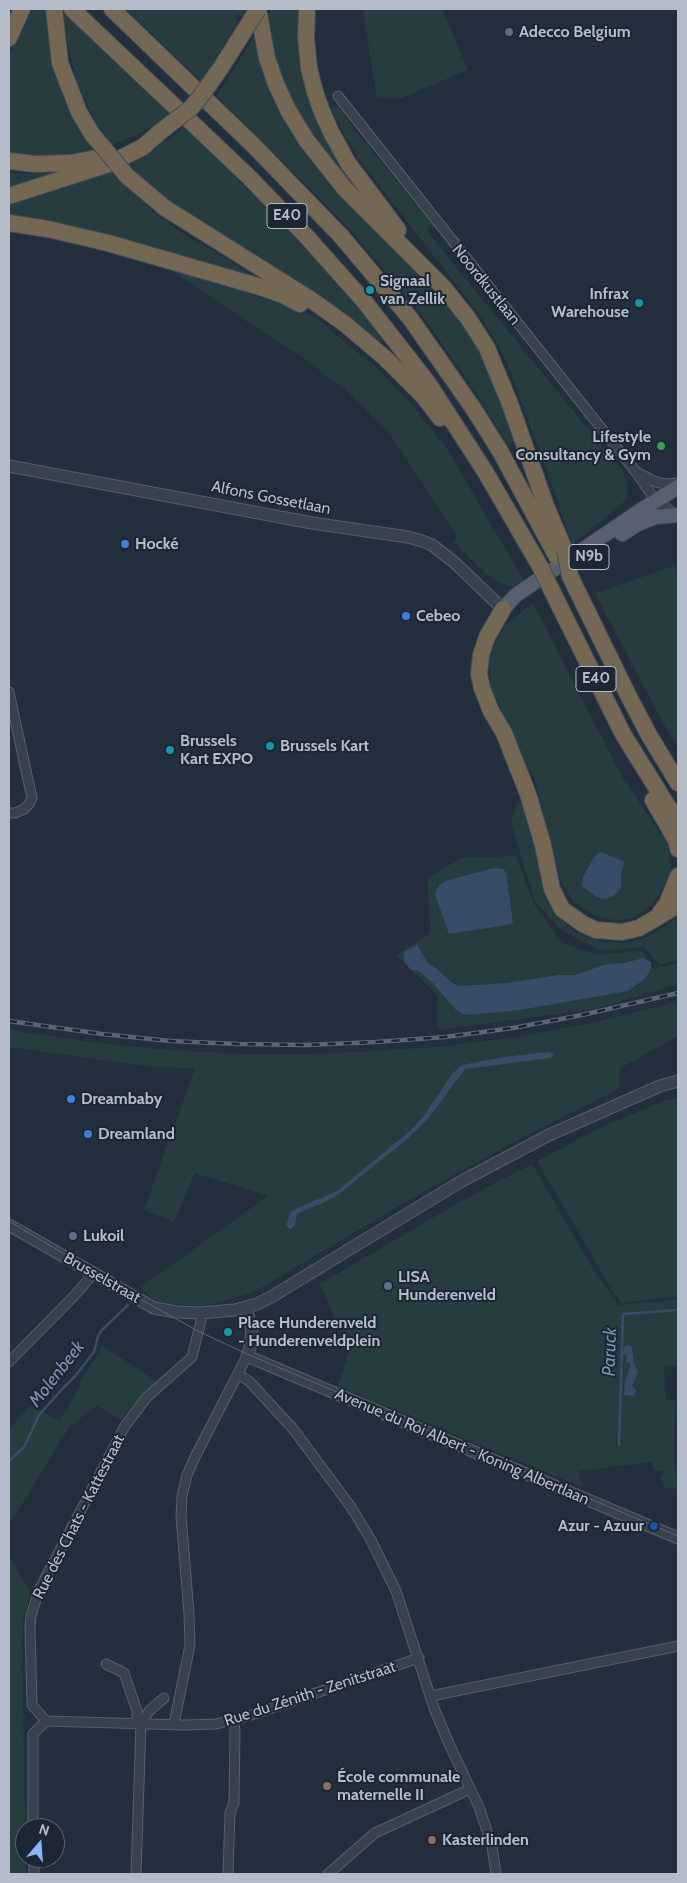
<!DOCTYPE html>
<meta charset="utf-8">
<style>
body{margin:0}
#map{position:relative;width:687px;height:1883px;overflow:hidden;background:#242f3e;font-family:Cabin,sans-serif}
canvas{display:block}
.frame{position:absolute;inset:0;border:10px solid #b4bcc9;pointer-events:none}
.north{position:absolute;left:15px;top:1818px;width:50px;height:50px;box-sizing:border-box;background:#1d2633;border:1px solid #59626f;border-radius:50%;rotate:18deg;font-size:14px;font-weight:700;line-height:20px;text-align:center;color:#b4bcc9}
.north::after{content:'';display:block;margin:auto;width:18px;height:22px;background:#8ab4f8;clip-path:polygon(50% 0,100% 100%,50% 72%,0 100%)}
</style>
<div id="map">
<canvas width="687" height="1883"></canvas>
<div class="frame"></div>
<div class="north">N</div>
</div>
<script>
const ctx = document.querySelector('canvas').getContext('2d');
ctx.lineJoin = 'round';
function fill(path, color) { ctx.fillStyle = color; ctx.fill(path, 'evenodd'); }
const toPath = rows => new Path2D(rows.map(r => 'M' + r).join(''));
function strokePath(path, color, width, dash) { ctx.strokeStyle = color; ctx.lineWidth = width; ctx.lineCap = dash ? 'butt' : 'round'; ctx.setLineDash(dash || []); ctx.stroke(path); }
function label(font, color, halo, rows, align = 'center') {
  ctx.font = font + ' Cabin,sans-serif'; ctx.lineWidth = 4; ctx.setLineDash([]); ctx.textBaseline = 'middle'; ctx.strokeStyle = halo; ctx.fillStyle = color; for (const [text, x, y, turn = 0] of rows) {
    ctx.save(); ctx.translate(x, y); ctx.rotate((+turn || 0) * Math.PI / 180); ctx.textAlign = isNaN(turn) ? turn : align; if (halo) ctx.strokeText(text, 0, 0); ctx.fillText(text, 0, 0); ctx.restore();
  }
}
fill(toPath([
 [32,9,48,9,96,151,57,156,31,156,9,154,9,55,23,30],
 [63,9,170,114,158,123,142,132,112,145,97,124,78,86,66,38],
 [126,9,247,9,242,17,238,14,234,18,239,22,201,81],
 [271,9,301,9,301,51,377,213,350,184,311,134,294,104,275,61,267,16],
 [363,9,442,9,468,70,399,99,377,98],
 [256,33,281,105,449,302,487,363,517,440,508,445,466,378,421,314,346,225,217,96],
 [338,106,358,134,433,225,426,230,623,472,628,490,626,500,572,545,551,482,507,363,498,345,479,314,358,158,330,109],
 [185,127,267,208,319,263,384,339,380,344,169,202,127,163,169,139],
 [110,168,126,186,157,215,198,244,202,244,259,279,9,219,9,201],
 [9,172,27,174,70,172,9,192],
 [171,270,286,305,316,318,380,371,414,407,447,449,525,582,514,587,500,583,487,574,453,542,457,536,388,431,346,390,298,354,252,325],
 [674,566,678,572,678,747,663,723,595,593],
 [533,603,621,775,668,845,671,875,652,905,632,919,613,920,594,915,575,903,564,887,559,875,536,784,491,688,489,655,505,626],
 [523,801,539,859,543,893,559,918,576,933,603,942,625,943,648,937,678,917,678,960,660,965,644,947,609,950,596,949,563,931,535,901,511,823,517,804],
 [516,856,534,904,562,943,597,955,642,951,654,969,678,963,678,984,595,1009,438,1030,437,995,396,955,431,933,427,879,461,858],
 [503,869,506,872,513,922,508,925,449,934],
 [678,1002,678,1036,619,1069,619,1089,521,1138,409,1200,254,1292,206,1306,161,1303,150,1297,141,1287,268,1196,195,1173,174,1222,144,1210,195,1068,154,1067,9,1047,9,1030,100,1043,169,1050,239,1054,308,1054,377,1051,446,1046,514,1037,583,1025],
 [678,1098,678,1296,621,1303,612,1290,537,1161,604,1126,664,1101],
 [532,1164,593,1269,618,1305,678,1300,678,1365,664,1366,666,1400,675,1400,674,1457,675,1471,677,1474,677,1489,664,1488,665,1485,662,1484,663,1480,660,1479,664,1471,654,1471,652,1462,578,1471,582,1487,338,1387,349,1351,320,1284,463,1200],
 [103,1346,156,1381,121,1420,97,1406,70,1426,9,1525,9,1429,31,1405,59,1421,81,1384,80,1382],
 [9,1555,28,1588,30,1596,23,1621,22,1643,26,1874,9,1874]
]), '#263c3f');
fill(toPath([
 [600,852,623,861,624,863,621,875,621,887,615,895,605,899,597,897,582,886,583,877,594,857],
 [494,868,503,869,506,872,513,923,508,925,449,934,435,894,439,885,445,881],
 [417,945,428,963,435,967,452,983,459,986,507,983,558,975,576,975,603,965,625,963,643,958,651,962,651,968,649,973,643,980,628,991,520,1010,465,1015,456,1010,433,983,420,972,410,969,404,961,404,952],
 [548,1052,554,1054,551,1058,465,1069,426,1121,406,1140,335,1197,297,1214,295,1225,291,1229,286,1226,291,1211,337,1191,410,1131,422,1118,453,1073,462,1065,504,1057],
 [626,1345,632,1346,634,1364,638,1372,632,1386,636,1391,634,1396,624,1395,625,1381,631,1365,626,1361,627,1357,622,1352]
]), '#394c67');
strokePath(toPath([
 [619,1445,623,1314,678,1310],
 [9,1461,24,1447,39,1415,64,1387,76,1375,94,1352,98,1336,101,1331,128,1305]
]), '#394c67', 2.5);
const minor = toPath([
 [338,96,636,472,655,500,676,515],
 [636,472,656,482,666,484,678,483],
 [9,692,32,798,29,804,24,809,15,813,9,813],
 [9,1362,75,1295,93,1274],
 [238,1374,250,1382,294,1430,351,1507,371,1540,396,1591,434,1708,450,1746,479,1807,492,1846,496,1874],
 [106,1664,124,1673,137,1711,137,1718,141,1724],
 [431,1696,678,1646],
 [46,1721,32,1705,30,1628,31,1616,39,1590,125,1426,147,1397,192,1357,201,1321,200,1313],
 [46,1721,184,1725,216,1724,251,1715,419,1658],
 [174,1724,190,1645,189,1613,181,1516,182,1496,187,1475,195,1457,247,1356],
 [31,1828,33,1818,33,1734,46,1721],
 [34,1858,34,1874],
 [136,1874,141,1724,149,1711,164,1698],
 [228,1874,230,1813,234,1803,235,1730,233,1721],
 [328,1874,375,1833,470,1789]
]);
const tertiary = toPath([
 [9,466,312,523,408,537,422,541,432,545,454,562,503,609],
 [9,1225,154,1308,177,1312,200,1313,235,1310,257,1304,271,1297,460,1182,549,1135,660,1086,678,1081],
 [246,1308,252,1329,250,1348,247,1356,678,1538]
]);
const primary = toPath([
 [622,534,636,525,655,517,678,515],
 [503,609,516,595,641,510,678,487]
]);
const motorway = toPath([
 [72,9,249,177,307,237,364,301,428,383,486,473,541,568],
 [112,9,255,147,341,236,410,318,473,408,500,451,557,557],
 [258,9,267,58,276,84,288,110,307,141,345,189,444,288,468,318,487,348,510,404,546,506,565,551],
 [307,9,306,38,309,68,315,92,322,112,331,132,348,163,398,230],
 [9,38,22,9],
 [9,161,35,164,70,163,103,157],
 [127,176,165,208,310,299,345,324,385,358,424,397,440,418],
 [9,196,109,164,143,147,160,132],
 [9,223,48,229,108,243,257,286,283,295,300,304],
 [570,576,628,695,649,735,678,783],
 [551,589,623,734,667,805,678,819],
 [503,609,487,637,481,655,479,674,482,688,491,711,504,733,528,794,543,845,552,889,562,909,583,924,596,930,622,932,639,928,678,905],
 [653,800,677,842,678,849],
 [660,913,667,904,678,876]
]);
strokePath(minor, '#565f6c', 11);
strokePath(tertiary, '#565f6c', 13);
strokePath(primary, '#414a57', 16);
strokePath(motorway, '#434c59', 18);
strokePath(minor, '#38414e', 9);
strokePath(tertiary, '#38414e', 11);
strokePath(primary, '#56606e', 14);
strokePath(motorway, '#746855', 16);
strokePath(toPath([
 [9,1221,133,1295,198,1331,247,1354,678,1536]
]), '#5a6575', 1);
const rail = toPath([
 [9,1021,102,1034,170,1041,238,1044,307,1045,376,1042,445,1037,513,1028,582,1015,678,993]
]);
strokePath(rail, '#5a6575', 4.5);
strokePath(rail, '#1d2633', 2.5, [8]);
const motorwayBridge = toPath([
 [54,9,60,63,79,112,92,134,127,176],
 [160,132,191,108,201,96,222,66,258,9],
 [565,551,570,576],
 [541,568,551,589]
]);
strokePath(motorwayBridge, '#434c59', 18, []);
strokePath(motorwayBridge, '#746855', 16);
for (const [x, y, r, color] of [
 [509,32,5,"#5c6f8a"],
 [370,290,5,"#0f9aa8"],
 [639,303,5,"#0f9aa8"],
 [661,446,5,"#2e9e5b"],
 [125,544,5,"#3f7fe0"],
 [406,616,5,"#3f7fe0"],
 [270,746,5,"#0f9aa8"],
 [170,750,5,"#0f9aa8"],
 [71,1099,5,"#3f7fe0"],
 [88,1134,5,"#3f7fe0"],
 [73,1236,5,"#5c6f8a"],
 [388,1286,5,"#5c6f8a"],
 [228,1332,5,"#0f9aa8"],
 [654,1526,5,"#1a4fb4"],
 [327,1786,5,"#8d6e63"],
 [432,1840,5,"#8d6e63"]
]) { const dot = new Path2D(); dot.arc(x, y, r, 0, 2 * Math.PI); ctx.fillStyle = color; ctx.fill(dot); strokePath(dot, '#1d2633', 2); }
for (const [x, y, w] of [
 [287,216,40],
 [589,557,40],
 [596,679,40]
]) { const box = new Path2D(); box.roundRect(x - w / 2, y - 12.5, w, 25, 4); ctx.fillStyle = '#1d2633'; ctx.fill(box); strokePath(box, '#b4bcc9', 1); }
label('bold 15px', '#b4bcc9', null, [
 ["E40",287,216],
 ["N9b",589,557],
 ["E40",596,679]
]);
label('bold 16px', '#b4bcc9', '#1d2633', [
 ["Adecco Belgium",519,32],
 ["Signaal",380,281],
 ["van Zellik",380,299],
 ["Infrax",629,294,"right"],
 ["Warehouse",629,312,"right"],
 ["Lifestyle",651,437,"right"],
 ["Consultancy & Gym",651,455,"right"],
 ["Hocké",135,544],
 ["Cebeo",416,616],
 ["Brussels",180,741],
 ["Kart EXPO",180,759],
 ["Brussels Kart",280,746],
 ["Dreambaby",81,1099],
 ["Dreamland",98,1134],
 ["Lukoil",83,1236],
 ["LISA",398,1277],
 ["Hunderenveld",398,1295],
 ["Place Hunderenveld",238,1323],
 ["- Hunderenveldplein",238,1341],
 ["Azur - Azuur",644,1526,"right"],
 ["École communale",337,1777],
 ["maternelle II",337,1795],
 ["Kasterlinden",442,1840]
], 'left');
label('16px', '#b4bcc9', '#1d2633', [
 ["Noordkustlaan",486,285,51],
 ["Alfons Gossetlaan",271,498,11],
 ["Brusselstraat",102,1278,30],
 ["Avenue du Roi Albert - Koning Albertlaan",462,1447,23],
 ["Rue des Chats - Kattestraat",79,1517,-63],
 ["Rue du Zénith - Zenitstraat",310,1694,-18]
]);
label('italic 18px', '#7c92b1', '#1d2633', [
 ["Paruck",610,1352,-88],
 ["Molenbeek",57,1374,-52]
]);
</script>
